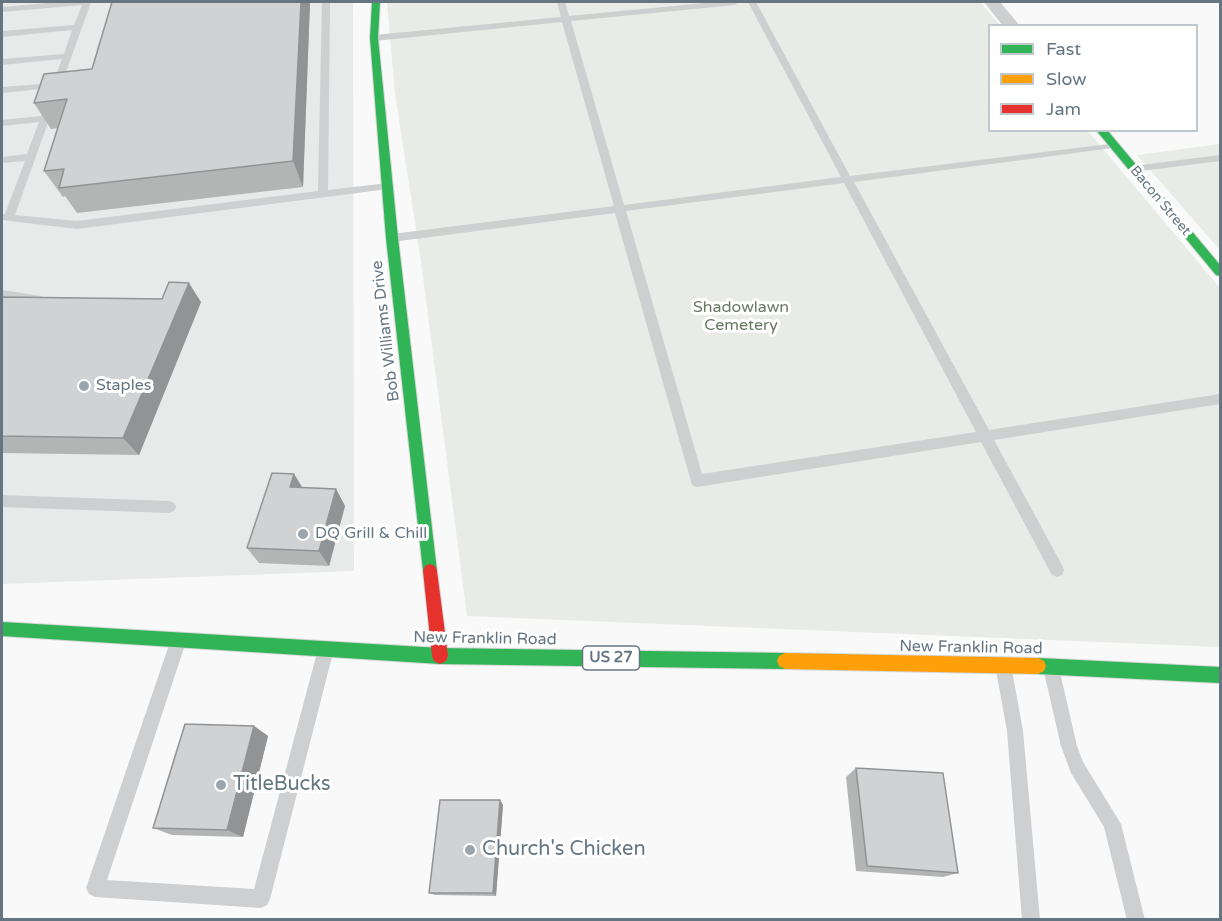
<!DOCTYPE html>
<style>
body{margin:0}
#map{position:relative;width:1222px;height:921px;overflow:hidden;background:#f9f9f9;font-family:"Varela Round",sans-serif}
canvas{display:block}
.frame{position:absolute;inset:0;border:3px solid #657683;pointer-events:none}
.legend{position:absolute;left:988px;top:24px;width:210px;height:108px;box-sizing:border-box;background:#fff;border:2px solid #c1c8cd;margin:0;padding:8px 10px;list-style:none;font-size:18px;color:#657683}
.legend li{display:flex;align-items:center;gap:12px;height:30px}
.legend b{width:30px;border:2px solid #c1c8cd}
</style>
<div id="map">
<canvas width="1222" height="921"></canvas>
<div class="frame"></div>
<ul class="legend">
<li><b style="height:8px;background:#30b455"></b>Fast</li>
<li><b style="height:8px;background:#ff9f0a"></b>Slow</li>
<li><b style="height:8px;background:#e5322d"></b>Jam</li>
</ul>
</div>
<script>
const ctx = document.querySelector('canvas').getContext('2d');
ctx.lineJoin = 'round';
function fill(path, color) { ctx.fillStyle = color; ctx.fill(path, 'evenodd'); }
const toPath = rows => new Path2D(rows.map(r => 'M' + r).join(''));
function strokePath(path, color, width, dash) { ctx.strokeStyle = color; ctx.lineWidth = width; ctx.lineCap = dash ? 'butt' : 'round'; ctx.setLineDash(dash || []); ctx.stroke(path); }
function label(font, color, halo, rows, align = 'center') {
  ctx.font = font + ' "Varela Round",sans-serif'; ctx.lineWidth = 6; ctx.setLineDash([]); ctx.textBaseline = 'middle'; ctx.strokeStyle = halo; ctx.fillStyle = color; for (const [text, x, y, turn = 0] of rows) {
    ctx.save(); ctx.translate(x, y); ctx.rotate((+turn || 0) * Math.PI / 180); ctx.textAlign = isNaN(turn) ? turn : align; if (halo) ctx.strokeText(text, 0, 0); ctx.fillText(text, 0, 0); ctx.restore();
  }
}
fill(toPath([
 [2,2,353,2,354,571,2,584]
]), '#e8e9e9');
fill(toPath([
 [387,2,980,2,1000,25,990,26,990,130,1088,131,1220,288,1220,647,467,616,421,261,395,94],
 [1220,144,1220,250,1137,155]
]), '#e8ebe6');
const fast = toPath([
 [372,2,380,2,378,38,398,238,437,571,435,576,430,578,425,576,423,571,386,238,370,38,372,2],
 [1096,130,1107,130,1220,265,1220,276,1216,275,1096,130],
 [2,622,440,648,785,653,791,656,793,661,791,666,785,669,440,664,2,636,2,622],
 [1038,658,1220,667,1220,683,1038,674,1032,671,1030,666,1032,661,1038,658]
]);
const slow = toPath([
 [785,653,1038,658,1044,661,1046,666,1044,671,1038,674,785,669,779,666,777,661,779,656,785,653]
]);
const jam = toPath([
 [430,564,435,566,437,571,448,656,446,661,440,664,434,661,432,656,423,571,425,566,430,564]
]);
strokePath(fast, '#d5d6d7', 2);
strokePath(slow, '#d5d6d7', 2);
strokePath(jam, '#d5d6d7', 2);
fill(toPath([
 [59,2,91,2,15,215,77,221,318,191,322,2,330,2,328,190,388,183,393,186,388,189,77,229,2,220,2,214,5,214,25,161,2,163,2,157,27,154,39,122,2,126,2,120,41,116,51,88,2,93,2,87,53,83,62,59,2,65,2,59,64,54,72,30,2,37,2,31,74,25,82,5,2,12,2,7,59,2],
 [557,2,565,2,569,16,715,2,739,2,735,5,571,21,624,205,841,177,748,2,756,2,850,176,1117,143,1118,145,1113,148,854,182,989,430,1220,394,1220,404,994,440,1062,565,1064,570,1062,575,1057,577,1052,575,981,442,697,487,692,485,615,213,392,242,386,238,392,234,614,206,562,22,374,41,370,38,374,35,561,17,557,2],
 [844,183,976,432,702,474,626,211,844,183],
 [1220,155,1220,161,1133,172,1128,169,1133,166,1220,155],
 [2,290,41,296,47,300,41,304,2,298,2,290],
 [2,495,169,501,174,503,176,507,174,511,169,513,2,507,2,495],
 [178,635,183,637,186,642,107,880,254,889,318,649,320,644,326,641,332,644,334,649,270,899,267,905,261,908,95,897,89,894,86,888,170,642,173,637,178,635],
 [1003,657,1009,660,1011,665,1023,731,1040,920,1022,920,1007,731,995,665,997,660,1003,657],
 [1051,660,1057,663,1059,668,1077,746,1083,762,1121,824,1145,920,1127,920,1104,827,1071,773,1061,746,1043,668,1045,663,1051,660]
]), '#cecfd0');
fill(toPath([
 [984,2,1000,2,1020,26,1003,26,984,2]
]), '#cecfd0');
fill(fast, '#30b455');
fill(slow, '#ff9f0a');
fill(jam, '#e5322d');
fill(toPath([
 [112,2,310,2,303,187,77,213,65,196,63,197,44,171,58,128,51,129,34,103,92,69],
 [2,297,201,302,139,455,2,453],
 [294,474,303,488,336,489,345,506,329,566,259,563,247,548],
 [254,726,268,736,243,837,172,835,153,828],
 [856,768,958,873,943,877,856,871,846,777],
 [500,800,503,805,496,896,435,895,429,893]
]), '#b3b5b5');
fill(toPath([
 [301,2,310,2,303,187,293,161],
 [189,283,201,302,139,455,123,438],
 [294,474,304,491,290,487],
 [336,489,345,506,329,566,319,551],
 [254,726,268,736,243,837,227,830],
 [500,800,503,805,496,896,493,893]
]), '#929394');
const building = toPath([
 [112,2,301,2,293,161,59,188,64,169,44,171,67,99,34,103,44,74,92,69,112,2],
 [169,282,189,283,123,438,2,436,2,297,162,299,169,282],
 [272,473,294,474,290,487,336,489,319,551,247,548,272,473],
 [185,724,254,726,227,830,153,828,185,724],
 [856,768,943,773,958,873,867,866,856,768],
 [440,800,500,800,493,893,429,893,440,800]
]);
fill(building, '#d0d2d3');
strokePath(building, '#929394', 1.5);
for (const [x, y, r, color] of [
 [84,386,6,"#99a4ac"],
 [303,534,6,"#99a4ac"],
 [221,785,6,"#99a4ac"],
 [470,850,6,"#99a4ac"]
]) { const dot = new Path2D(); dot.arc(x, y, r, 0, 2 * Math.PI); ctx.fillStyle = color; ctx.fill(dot); strokePath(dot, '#fff', 2); }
label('14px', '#657683', '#fff', [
 ["Bacon Street",1160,201,50]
]);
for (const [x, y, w] of [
 [611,658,57]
]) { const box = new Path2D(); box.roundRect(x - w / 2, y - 12, w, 24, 4.5); ctx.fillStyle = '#fff'; ctx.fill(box); strokePath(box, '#657683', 1.5); }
label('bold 15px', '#657683', null, [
 ["US 27",611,658]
]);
label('16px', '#687a64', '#fff', [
 ["Shadowlawn",741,308],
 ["Cemetery",741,326]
]);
label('16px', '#657683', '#fff', [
 ["Bob Williams Drive",386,331,-97],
 ["New Franklin Road",485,639,1],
 ["New Franklin Road",971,648,1]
]);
label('16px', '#657683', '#fff', [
 ["Staples",96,386],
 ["DQ Grill & Chill",315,534]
], 'left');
label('20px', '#657683', '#fff', [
 ["TitleBucks",233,785],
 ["Church's Chicken",482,850]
], 'left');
</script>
